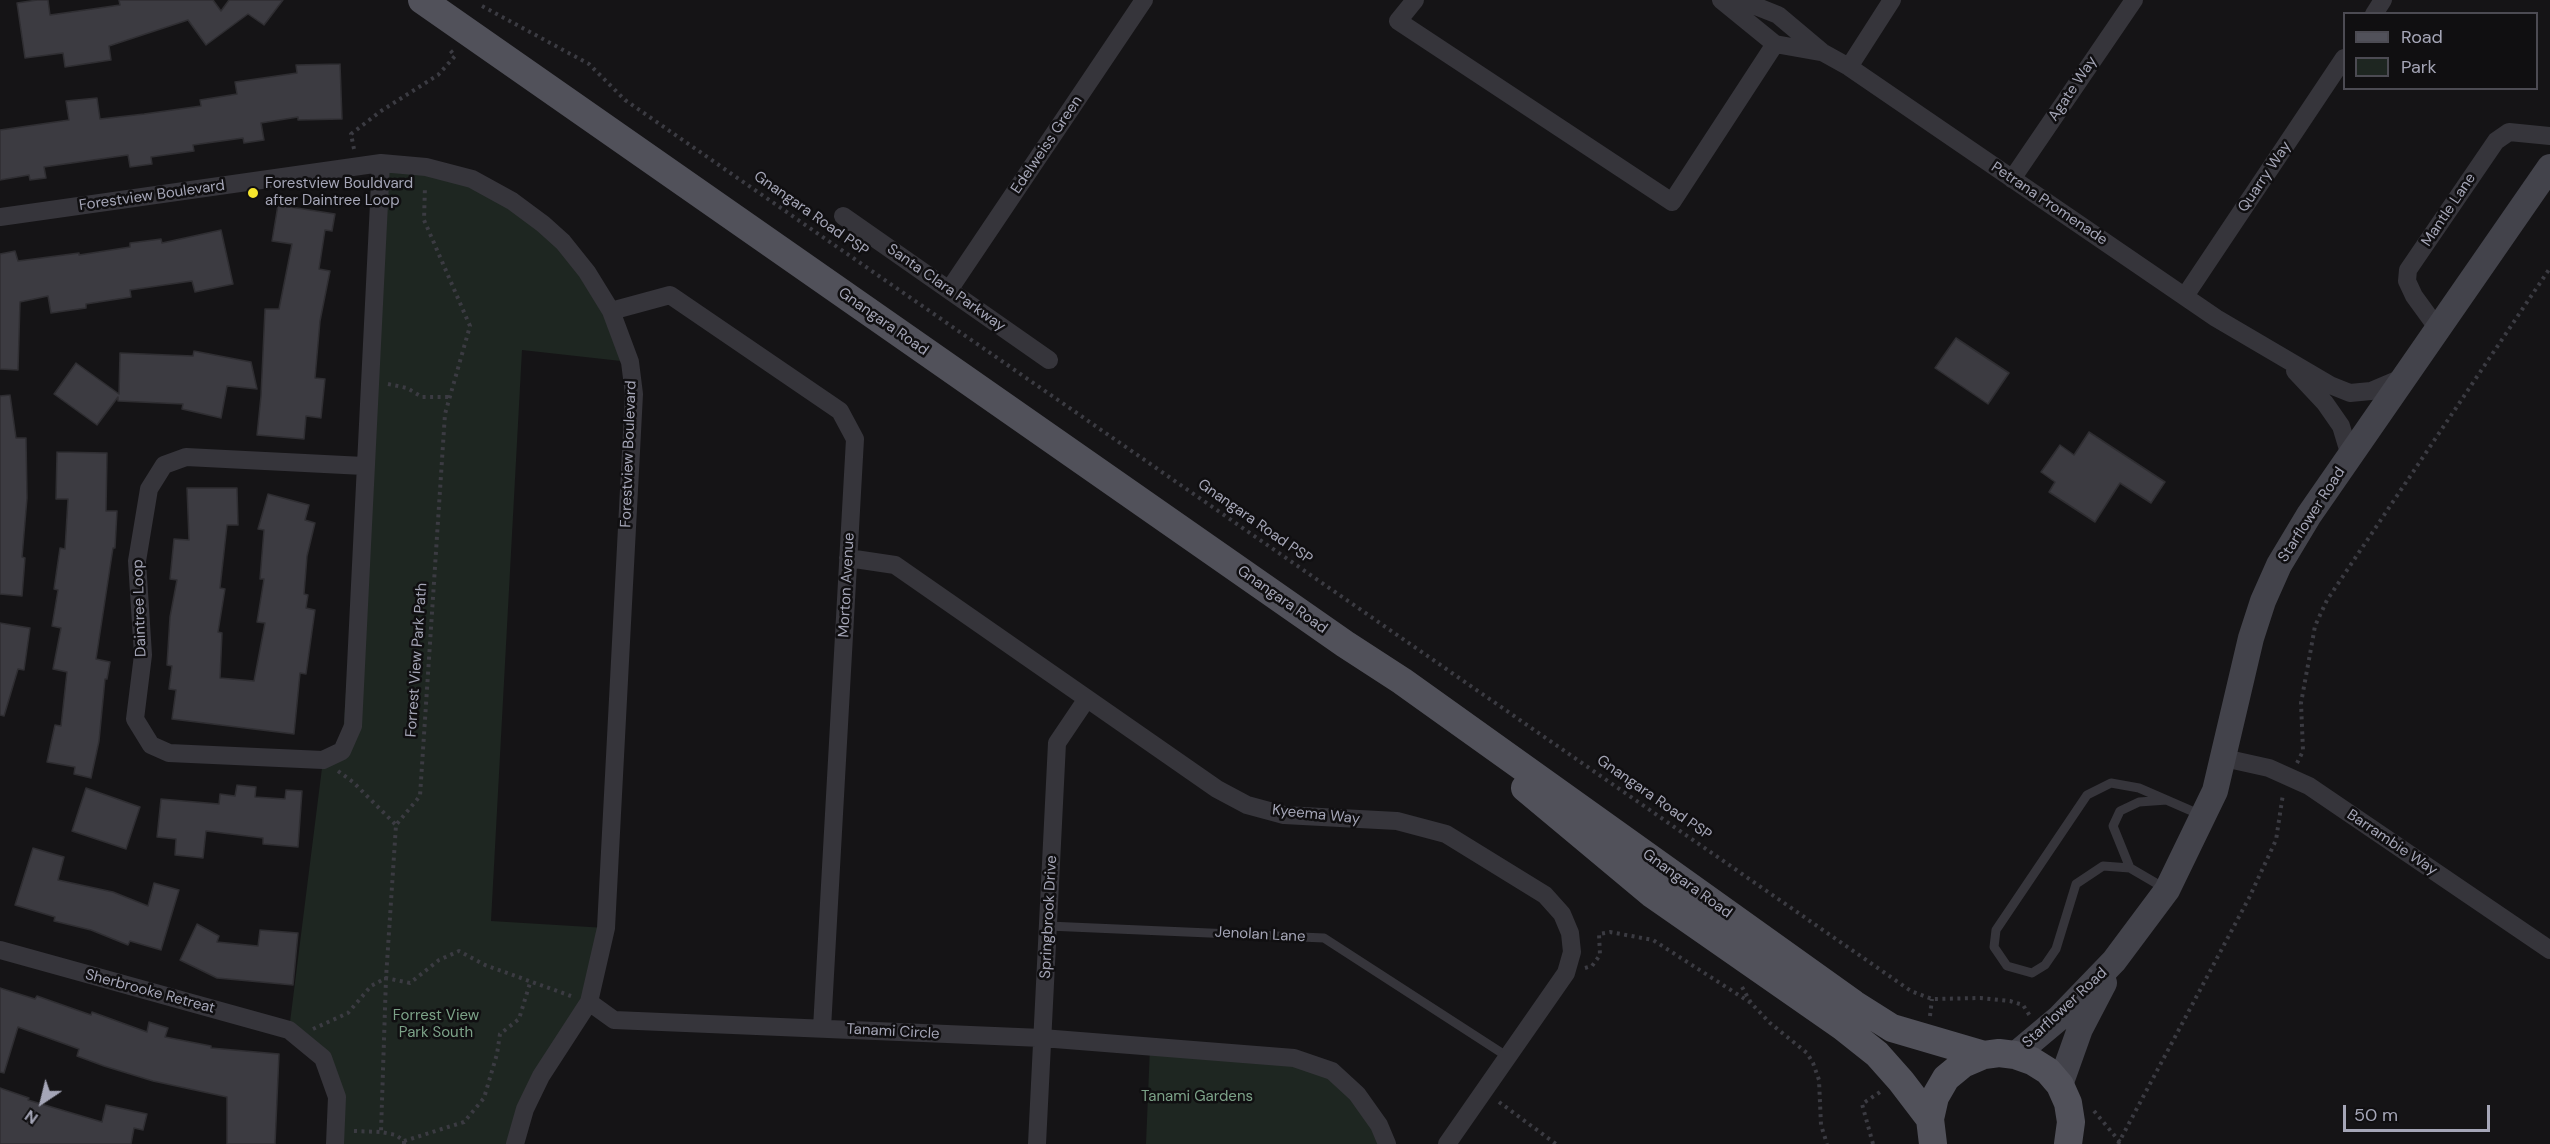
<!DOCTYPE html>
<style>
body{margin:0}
#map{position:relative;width:2550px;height:1144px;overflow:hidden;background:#151416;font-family:"DM Sans",sans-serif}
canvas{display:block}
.legend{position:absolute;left:2343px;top:12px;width:195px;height:78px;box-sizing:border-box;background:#100f11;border:2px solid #4c4b53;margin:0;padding:8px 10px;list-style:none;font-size:18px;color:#a5a6b7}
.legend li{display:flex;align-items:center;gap:12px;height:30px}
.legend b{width:30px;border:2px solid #4c4b53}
.north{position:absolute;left:12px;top:1072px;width:60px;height:60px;-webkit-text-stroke:4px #100f11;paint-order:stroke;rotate:215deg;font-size:16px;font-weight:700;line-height:24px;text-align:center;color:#a5a6b7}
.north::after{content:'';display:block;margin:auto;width:21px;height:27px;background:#a5a6b7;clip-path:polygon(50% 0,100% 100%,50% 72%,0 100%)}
.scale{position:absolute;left:2343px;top:1105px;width:147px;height:27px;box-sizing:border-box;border:3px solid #a5a6b7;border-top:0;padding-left:8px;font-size:18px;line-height:21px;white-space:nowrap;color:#a5a6b7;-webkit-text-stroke:4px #100f11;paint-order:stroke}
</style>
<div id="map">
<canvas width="2550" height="1144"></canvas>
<ul class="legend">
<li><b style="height:8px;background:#51515a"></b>Road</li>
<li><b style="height:16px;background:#1e2621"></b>Park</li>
</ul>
<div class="north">N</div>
<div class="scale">50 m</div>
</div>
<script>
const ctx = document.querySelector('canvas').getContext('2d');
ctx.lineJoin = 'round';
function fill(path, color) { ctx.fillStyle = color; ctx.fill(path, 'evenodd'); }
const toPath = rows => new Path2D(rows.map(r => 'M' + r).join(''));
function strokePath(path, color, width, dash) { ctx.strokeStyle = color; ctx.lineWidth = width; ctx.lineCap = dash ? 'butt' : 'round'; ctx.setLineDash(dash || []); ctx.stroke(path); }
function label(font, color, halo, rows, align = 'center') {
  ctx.font = font + ' "DM Sans",sans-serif'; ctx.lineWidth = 5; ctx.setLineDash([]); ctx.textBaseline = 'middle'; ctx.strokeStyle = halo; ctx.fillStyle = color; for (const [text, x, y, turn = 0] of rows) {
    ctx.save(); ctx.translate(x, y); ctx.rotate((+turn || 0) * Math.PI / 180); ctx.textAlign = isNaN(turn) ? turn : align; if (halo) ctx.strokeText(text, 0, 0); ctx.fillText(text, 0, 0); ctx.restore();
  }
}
fill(toPath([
 [381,163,472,179,563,242,630,362,522,350,491,921,606,928,589,1002,515,1144,335,1144,323,1058,289,1030,323,760,342,751],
 [1150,1047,1332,1071,1387,1144,1146,1144]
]), '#1e2621');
const building = toPath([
 [37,0,48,0,50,15,120,5,119,0,213,0,221,11,229,0,283,0,264,25,248,14,206,45,188,20,109,46,111,60,65,67,63,53,25,58,17,3,37,0],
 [340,64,342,119,298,120,298,117,261,123,264,140,244,143,243,138,193,145,194,151,151,157,152,164,130,167,128,155,44,167,46,178,30,180,29,175,0,180,0,130,69,120,66,101,97,98,100,119,144,114,201,106,200,100,237,94,235,82,297,73,296,65,340,64],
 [278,205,335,214,332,231,325,230,319,269,330,271,320,321,315,378,325,379,321,418,306,416,304,439,257,435,261,396,265,309,279,309,292,244,272,241,278,205],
 [221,230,233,284,195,292,192,281,130,290,131,297,86,304,86,308,51,313,48,296,20,302,18,370,0,369,0,254,15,251,18,261,79,253,79,255,130,247,130,243,161,239,162,243,221,230],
 [1956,338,2009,373,1988,404,1935,368,1956,338],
 [194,351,251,362,257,389,227,386,221,418,182,409,183,404,118,401,118,397,97,425,54,394,76,363,119,394,120,353,193,356,194,351],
 [10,395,16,438,26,438,27,498,22,557,25,558,22,596,0,594,0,396,10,395],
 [2089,432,2165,482,2151,503,2120,483,2095,522,2049,492,2055,482,2041,472,2060,445,2074,455,2089,432],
 [57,452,107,453,106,511,117,511,115,548,113,548,96,659,110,662,107,679,105,679,99,741,91,778,74,774,75,767,47,762,55,725,61,726,67,672,53,669,61,628,52,626,58,590,54,589,60,548,65,549,68,499,56,499,57,452],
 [187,488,237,488,238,525,227,525,220,588,225,589,218,632,222,633,220,678,254,681,265,623,257,622,264,579,260,579,264,530,258,529,268,494,309,505,305,520,315,523,307,556,304,594,308,595,306,608,315,610,306,674,300,673,294,734,172,719,176,690,169,689,172,666,167,665,170,617,177,580,170,579,174,539,189,540,187,488],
 [0,623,30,628,24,670,18,669,4,716,0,715,0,623],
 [237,785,256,787,255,797,285,799,286,790,302,791,298,847,263,844,263,838,206,831,203,858,175,855,176,839,157,837,161,799,219,804,220,794,235,796,237,785],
 [86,788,140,807,126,849,72,831,86,788],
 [33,848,64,857,58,880,113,892,148,906,154,883,179,890,161,950,130,941,128,945,91,930,54,921,55,917,15,905,33,848],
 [197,924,219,936,217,942,258,946,260,930,298,933,293,985,217,978,180,960,197,924],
 [0,988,35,999,37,996,91,1015,92,1012,147,1032,149,1022,168,1028,165,1037,211,1046,211,1048,279,1054,275,1144,227,1144,227,1097,153,1081,104,1066,77,1056,79,1049,18,1027,4,1073,0,1072,0,988],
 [0,1088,29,1098,28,1100,102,1122,106,1105,147,1114,143,1130,134,1128,131,1144,0,1144,0,1088]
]);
fill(building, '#3c3b41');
strokePath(building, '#2f2e32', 1.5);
strokePath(toPath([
 [482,6,589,64,625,100,1911,991,1932,999,1980,998,2010,1001,2023,1005,2030,1016],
 [354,149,351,134,381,111,438,75,455,56,450,50],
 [388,384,407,388,422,397,450,397],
 [2297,763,2303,751,2301,703,2310,654,2315,626,2327,600,2550,268],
 [338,771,353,782,396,825],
 [1585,968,1592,966,1600,955,1599,934,1610,932,1653,940,1751,1003],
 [1742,987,1751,1003,1770,1023,1807,1053,1813,1063,1819,1080,1821,1125,1827,1144],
 [1930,1016,1932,999],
 [313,1029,348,1013,371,986,386,978,410,983,439,960,459,951,485,965,571,996],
 [1499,1102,1556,1144],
 [2094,1111,2120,1142],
 [354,1131,381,1132],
 [404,1141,464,1122,484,1098,497,1054,500,1034,519,1019,530,983],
 [404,1144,404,1141,396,1135,381,1132,386,978,396,825,420,796,445,414,470,326,424,220,425,186],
 [1873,1144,1862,1104,1880,1092],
 [2118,1144,2249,898,2276,840,2283,794]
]), '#3b3b42', 4, [3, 4.5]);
strokePath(toPath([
 [2130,868,2113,826,2120,811,2139,802,2167,800],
 [2166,889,2130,868,2103,866,2076,884,2056,949,2045,965,2032,973,2007,966,1994,947,1996,930,2087,795,2111,783,2139,788,2201,815],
 [1048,926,1324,938,1508,1057]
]), '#36353b', 9);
strokePath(toPath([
 [1415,0,1398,21,1672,202,1775,44],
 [1721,0,1775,44,1820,52],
 [1740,0,1778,15,1822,52,1849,67,2216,318,2330,385,2350,393,2371,391,2404,377],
 [2374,14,2383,0],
 [1849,67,1892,0],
 [2012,179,2134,0],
 [843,216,1049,360],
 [0,217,381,163,426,167,472,179,512,201,543,224,563,242,587,272,611,311,630,362,634,394,606,928,589,1002,541,1076,525,1109,515,1144],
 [949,290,1144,0],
 [2185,296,2344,58],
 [611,311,670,295,840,411,855,439,822,1028],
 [2438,329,2414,296,2407,281,2408,270,2496,141,2509,132,2550,136],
 [2295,371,2325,403,2341,426,2350,456],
 [364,466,186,457,164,465,149,489,137,561,143,655,135,719,151,745,169,753,323,760,342,751,353,726,381,163],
 [848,558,895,565,1217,789,1247,805,1284,815,1397,821,1446,834,1545,895,1562,914,1570,933,1572,952,1566,973,1447,1144],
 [2224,758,2269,768,2309,786,2550,950],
 [0,950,289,1030,323,1058,337,1097,335,1144],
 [589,1002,614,1020,1042,1038,1294,1058,1332,1071,1357,1094,1379,1125,1387,1144],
 [1037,1144,1057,743,1086,700]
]), '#36353b', 18);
strokePath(toPath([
 [2015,1055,2059,1018,2114,961,2167,890,2215,791,2251,638,2263,601,2279,565,2309,515,2550,167],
 [2060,1085,2080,1029,2104,983]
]), '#43434b', 26);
strokePath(toPath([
 [422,0,1345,644,1402,681,1854,1004,1892,1028,1984,1055],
 [1525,788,1652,894,1843,1027,1877,1054,1901,1081,1930,1119],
 [1933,1144,1930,1119,1935,1097,1946,1078,1963,1064,1984,1055,1999,1053,2015,1055,2032,1061,2048,1071,2060,1085,2068,1103,2071,1122,2068,1144]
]), '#51515a', 28);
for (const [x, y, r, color] of [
 [253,193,6,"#f6e52c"]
]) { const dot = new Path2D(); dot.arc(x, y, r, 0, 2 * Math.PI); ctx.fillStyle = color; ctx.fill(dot); strokePath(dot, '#100f11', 2); }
label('15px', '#a5a6b7', '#100f11', [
 ["Agate Way",2073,89,-56],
 ["Edelweiss Green",1047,145,-56],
 ["Quarry Way",2265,177,-56],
 ["Forestview Boulevard",152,196,-8],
 ["Petrana Promenade",2049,204,34],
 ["Mantle Lane",2449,210,-56],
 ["Gnangara Road PSP",811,214,35],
 ["Santa Clara Parkway",946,288,35],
 ["Gnangara Road",883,322,35],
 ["Forestview Boulevard",629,454,-88],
 ["Starflower Road",2312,515,-57],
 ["Gnangara Road PSP",1255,522,35],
 ["Morton Avenue",847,585,-87],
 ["Gnangara Road",1282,600,35],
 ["Daintree Loop",140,608,-92],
 ["Forrest View Park Path",417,660,-86],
 ["Gnangara Road PSP",1654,798,35],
 ["Kyeema Way",1316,815,6],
 ["Barrambie Way",2392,843,34],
 ["Gnangara Road",1687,884,36],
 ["Springbrook Drive",1049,917,-87],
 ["Jenolan Lane",1260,935,3],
 ["Sherbrooke Retreat",150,992,15],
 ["Starflower Road",2065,1008,-43],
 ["Tanami Circle",893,1032,3]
]);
label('15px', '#a5a6b7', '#100f11', [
 ["Forestview Bouldvard",265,184],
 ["after Daintree Loop",265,201]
], 'left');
label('15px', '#7ca288', '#100f11', [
 ["Forrest View",436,1016],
 ["Park South",436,1033],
 ["Tanami Gardens",1197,1097]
]);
</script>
